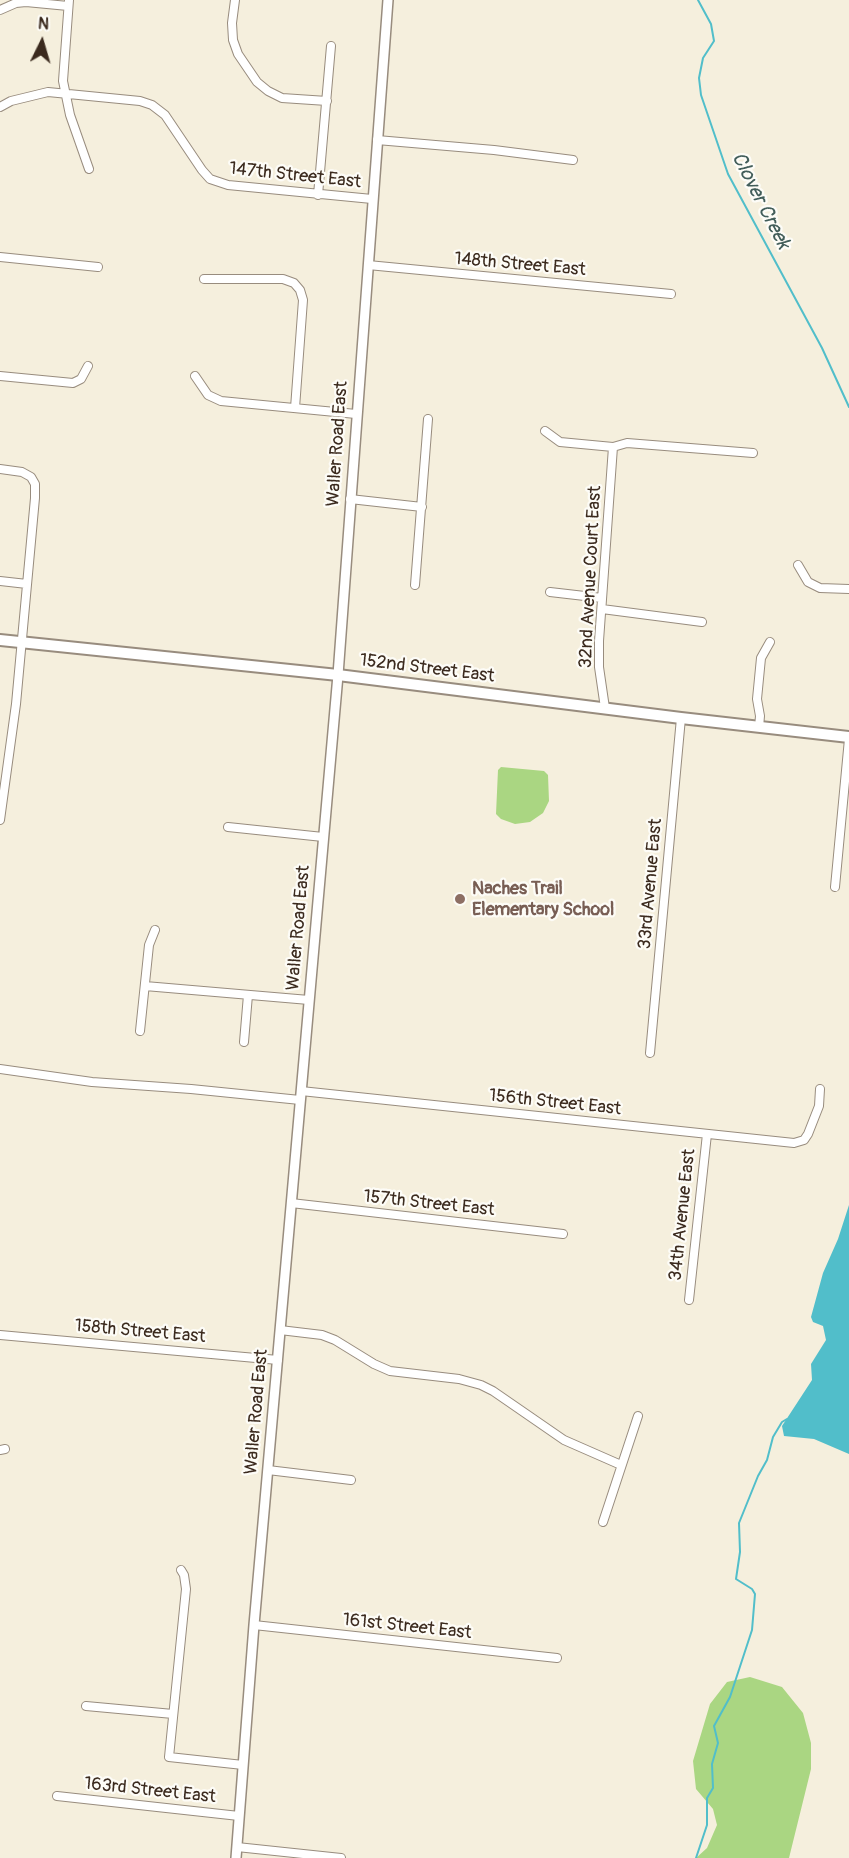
<!DOCTYPE html>
<style>
body{margin:0}
#map{position:relative;width:849px;height:1858px;overflow:hidden;background:#f5efdd;font-family:Pangolin,sans-serif}
canvas{display:block}
.north{position:absolute;left:12px;top:12px;width:60px;height:60px;-webkit-text-stroke:4px #fdfcf7;paint-order:stroke;rotate:5deg;font-size:16px;font-weight:700;line-height:24px;text-align:center;color:#3b2a1e}
.north::after{content:'';display:block;margin:auto;width:21px;height:27px;background:#3b2a1e;clip-path:polygon(50% 0,100% 100%,50% 72%,0 100%)}
</style>
<div id="map">
<canvas width="849" height="1858"></canvas>
<div class="north">N</div>
</div>
<script>
const ctx = document.querySelector('canvas').getContext('2d');
ctx.lineJoin = 'round';
function fill(path, color) { ctx.fillStyle = color; ctx.fill(path, 'evenodd'); }
const toPath = rows => new Path2D(rows.map(r => 'M' + r).join(''));
function strokePath(path, color, width, dash) { ctx.strokeStyle = color; ctx.lineWidth = width; ctx.lineCap = dash ? 'butt' : 'round'; ctx.setLineDash(dash || []); ctx.stroke(path); }
function label(font, color, halo, rows, align = 'center') {
  ctx.font = font + ' Pangolin,sans-serif'; ctx.lineWidth = 4.5; ctx.setLineDash([]); ctx.textBaseline = 'middle'; ctx.strokeStyle = halo; ctx.fillStyle = color; for (const [text, x, y, turn = 0] of rows) {
    ctx.save(); ctx.translate(x, y); ctx.rotate((+turn || 0) * Math.PI / 180); ctx.textAlign = isNaN(turn) ? turn : align; if (halo) ctx.strokeText(text, 0, 0); ctx.fillText(text, 0, 0); ctx.restore();
  }
}
fill(toPath([
 [501,767,544,771,548,775,549,801,543,813,530,822,515,824,501,819,496,814,498,770],
 [750,1677,782,1687,803,1713,811,1743,811,1769,789,1858,696,1858,707,1848,717,1825,713,1809,696,1789,693,1761,710,1704,727,1682]
]), '#aad682');
fill(toPath([
 [849,1205,849,1454,814,1439,784,1436,782,1426,812,1380,811,1364,826,1340,823,1326,813,1322,811,1317,823,1273,838,1239]
]), '#51beca');
strokePath(toPath([
 [698,0,711,24,714,41,703,58,699,78,701,95,728,174,822,348,849,407],
 [696,1858,707,1825,707,1798,713,1788,712,1764,718,1743,714,1726,730,1697,752,1630,755,1594,752,1589,736,1579,740,1552,739,1523,758,1476,767,1460,773,1437,782,1422,787,1419]
]), '#51beca', 2);
const minor = toPath([
 [69,0,63,81,70,115,89,169],
 [235,0,232,23,233,40,238,54,257,82,268,91,282,98,327,101],
 [0,10,16,3,26,2,68,6],
 [0,107,11,101,48,92,140,101,152,105,165,115,202,170,210,179,228,185,372,199],
 [377,140,494,150,573,160],
 [318,195,331,46],
 [0,257,98,267],
 [368,265,671,294],
 [204,279,283,279,294,283,300,290,303,300,295,408],
 [0,376,73,383,81,379,88,366],
 [195,376,208,395,221,401,356,414],
 [545,431,560,442,613,447,627,443,753,453],
 [0,469,22,472,31,477,35,484,35,498,16,704,0,820],
 [350,499,422,507],
 [798,565,808,582,820,588,849,589],
 [0,581,27,584],
 [415,585,428,419],
 [550,592,602,598],
 [602,609,702,622],
 [605,708,599,667,599,641,613,447],
 [759,727,760,716,757,699,761,658,770,642],
 [228,827,323,837],
 [835,887,849,739],
 [145,986,309,1000],
 [140,1031,149,945,155,930],
 [244,1042,248,995],
 [650,1053,681,718],
 [0,1069,92,1082,191,1089,300,1100],
 [301,1091,794,1143,804,1140,808,1134,819,1106,820,1089],
 [291,1203,563,1234],
 [689,1300,707,1134],
 [280,1330,322,1335,335,1340,374,1364,390,1371,459,1379,481,1385,493,1391,564,1440,621,1465],
 [0,1335,278,1360],
 [0,1450,5,1449],
 [268,1470,351,1480],
 [603,1522,638,1416],
 [181,1570,184,1575,186,1589,169,1757,243,1765],
 [254,1625,557,1658],
 [86,1706,173,1714],
 [57,1796,239,1816],
 [237,1847,341,1858]
]);
const tertiary = toPath([
 [236,1858,254,1625,338,675,388,0]
]);
const secondary = toPath([
 [0,640,338,675,681,718,849,737]
]);
strokePath(minor, '#988c7e', 10);
strokePath(tertiary, '#988c7e', 12);
strokePath(secondary, '#988c7e', 14);
strokePath(minor, '#fff', 8);
strokePath(tertiary, '#fff', 9);
strokePath(secondary, '#fff', 10);
for (const [x, y, r, color] of [
 [460,899,6,"#8d6e63"]
]) { const dot = new Path2D(); dot.arc(x, y, r, 0, 2 * Math.PI); ctx.fillStyle = color; ctx.fill(dot); strokePath(dot, '#fdfcf7', 2); }
label('18px', '#3b2a1e', '#fdfcf7', [
 ["147th Street East",295,176,6],
 ["148th Street East",520,265,5],
 ["Waller Road East",338,444,-86],
 ["32nd Avenue Court East",591,577,-87],
 ["152nd Street East",427,669,7],
 ["33rd Avenue East",651,884,-85],
 ["Waller Road East",299,928,-85],
 ["156th Street East",555,1103,6],
 ["157th Street East",429,1204,6],
 ["34th Avenue East",683,1215,-84],
 ["158th Street East",140,1332,5],
 ["Waller Road East",257,1412,-85],
 ["161st Street East",407,1627,6],
 ["163rd Street East",150,1791,6]
]);
label('bold 18px', '#785e54', '#fdfcf7', [
 ["Naches Trail",472,889],
 ["Elementary School",472,910]
], 'left');
label('italic 20px', '#435e5a', '#fdfcf7', [
 ["Clover Creek",760,201,63]
]);
</script>
